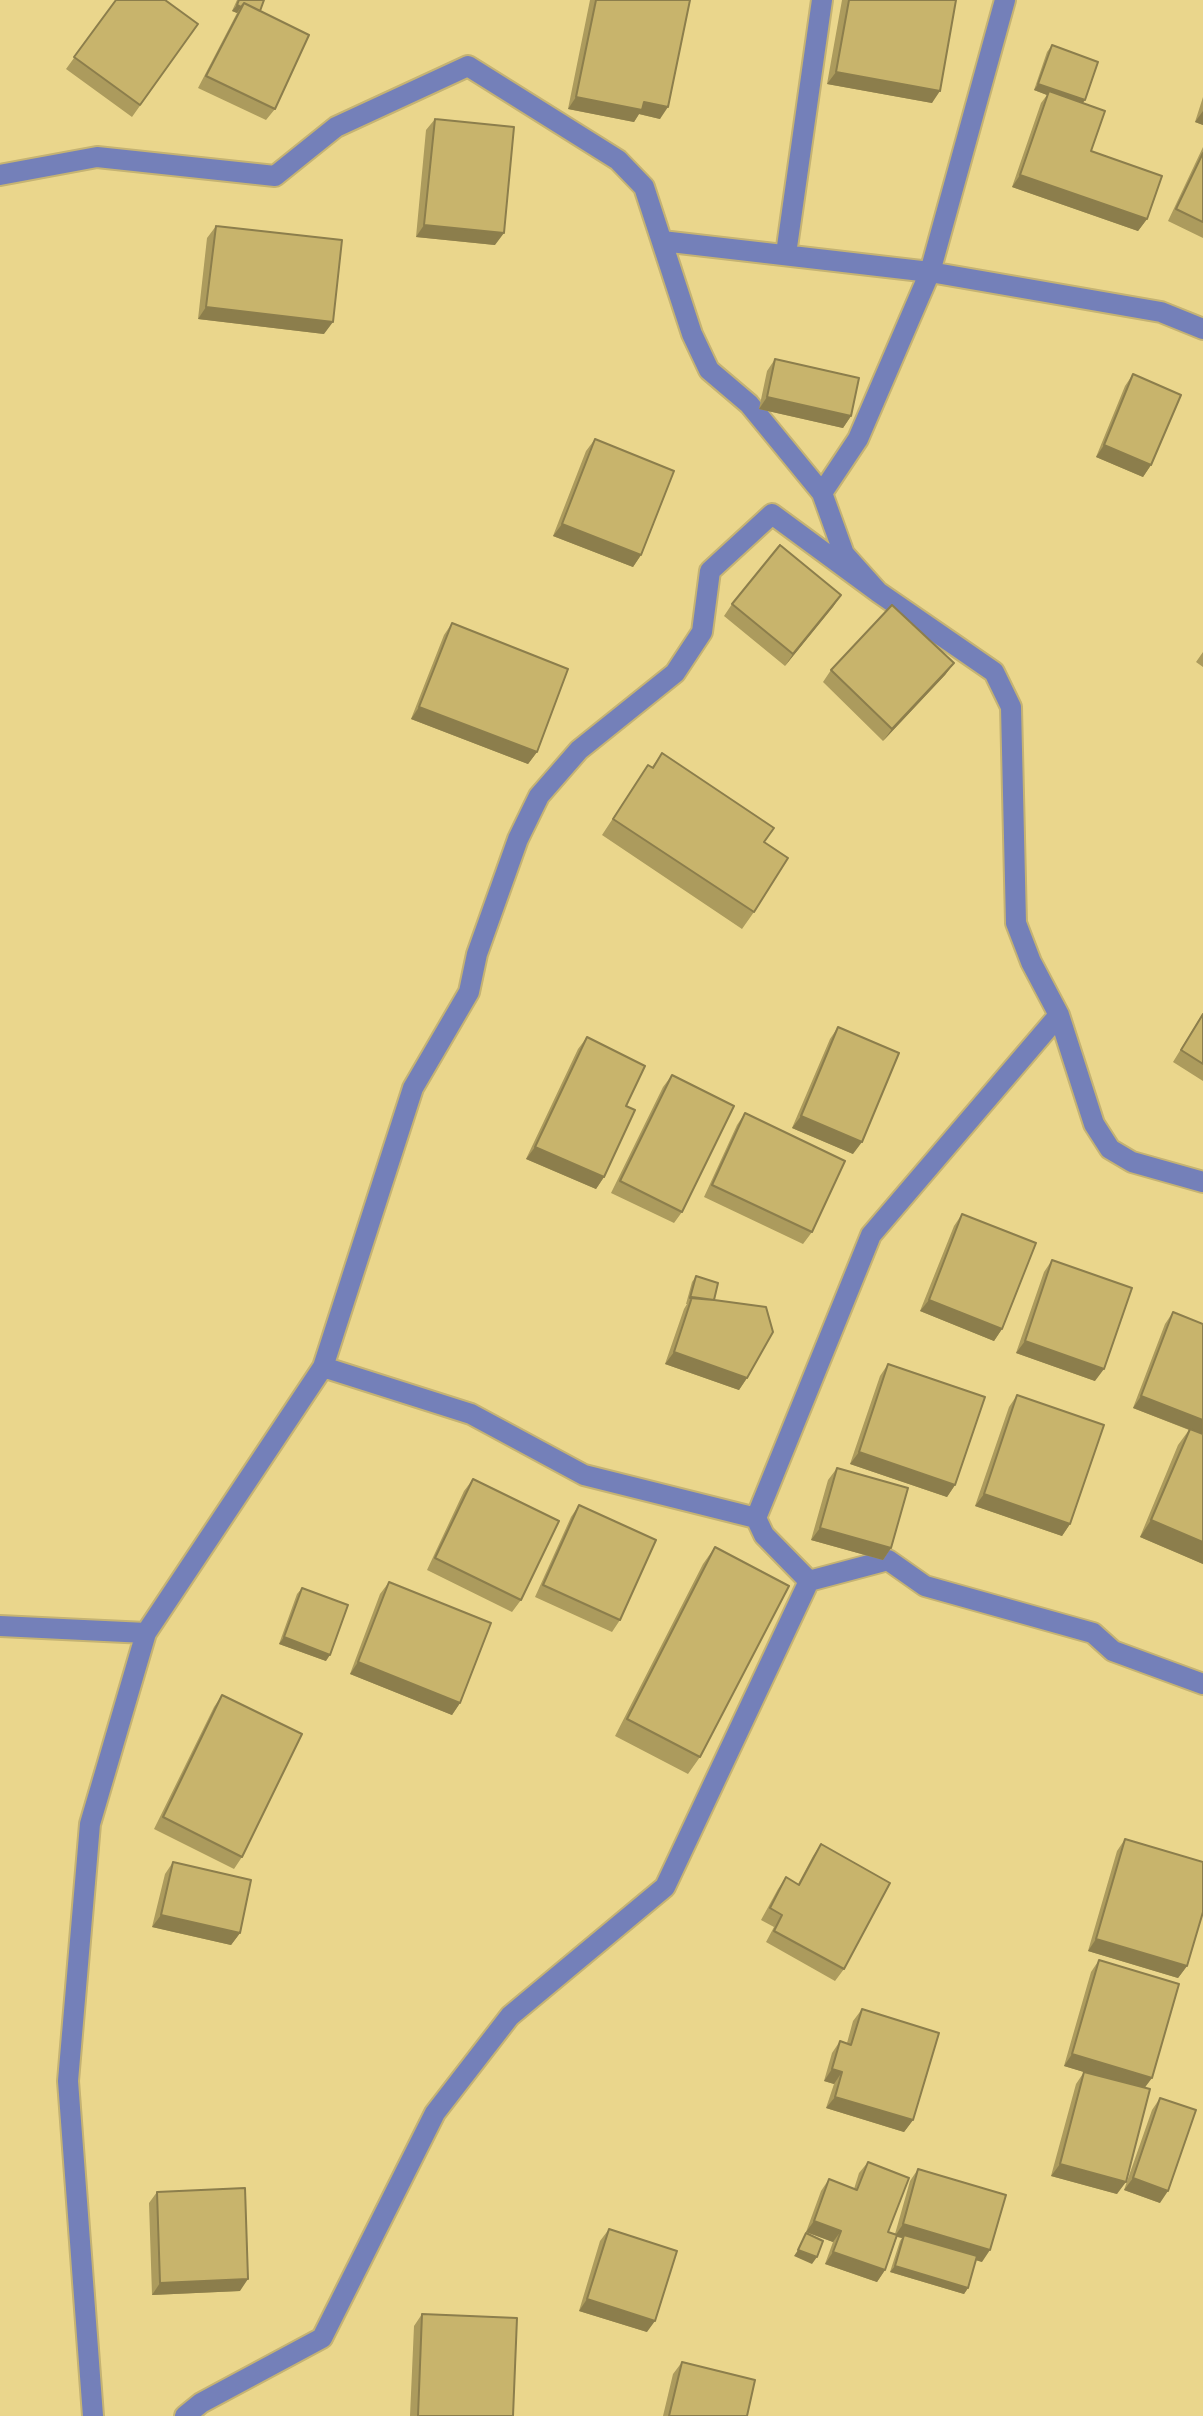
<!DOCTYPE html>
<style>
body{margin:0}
canvas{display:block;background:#ead68c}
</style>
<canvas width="1203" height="2416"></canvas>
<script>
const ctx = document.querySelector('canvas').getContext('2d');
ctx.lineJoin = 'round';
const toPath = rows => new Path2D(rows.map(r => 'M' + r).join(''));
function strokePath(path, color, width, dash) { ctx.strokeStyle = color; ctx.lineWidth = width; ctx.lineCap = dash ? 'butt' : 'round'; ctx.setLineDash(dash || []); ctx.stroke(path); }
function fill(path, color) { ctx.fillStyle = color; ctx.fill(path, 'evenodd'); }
const street = toPath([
 [0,175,97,157,275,176,336,127,468,66,618,160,644,187,692,334,709,370,749,404,822,493,844,554,878,592,994,672,1011,707,1016,923,1031,962,1059,1015,1094,1124,1110,1149,1132,1162,1203,1182],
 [662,241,930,272,1161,312,1203,329],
 [786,254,822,0],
 [822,493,858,439,930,272,1005,0],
 [878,592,772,514,710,571,702,632,675,673,579,750,539,796,518,839,477,954,469,992,413,1088,323,1367,471,1414,584,1475,756,1518,764,1535,809,1581,888,1560,925,1586,1093,1633,1113,1651,1203,1684],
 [756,1518,871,1235,1059,1015],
 [0,1626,146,1633],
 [93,2416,68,2081,90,1824,146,1633,323,1367],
 [185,2416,201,2403,322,2338,435,2113,510,2016,665,1887,809,1581]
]);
strokePath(street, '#c5b373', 24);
strokePath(street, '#7480b9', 20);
fill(toPath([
 [116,0,198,24,132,117,66,69],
 [237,0,264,0,260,11,275,109,266,120,198,88,237,13,232,11],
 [590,0,690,0,660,119,639,114,634,122,568,109],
 [842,0,956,0,932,103,827,84],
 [1052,45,1083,103,1091,151,1147,219,1138,231,1012,187,1041,103,1047,95,1034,90,1047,52],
 [1203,97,1203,125,1195,122],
 [435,119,495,245,416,237,426,130],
 [1203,147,1203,238,1168,221],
 [216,226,324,334,198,319,207,238],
 [775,359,851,416,843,428,759,409,767,371],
 [1133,374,1151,465,1143,477,1096,457,1125,386],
 [595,439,641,555,633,567,553,536,586,451],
 [841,595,785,666,724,616,732,604],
 [452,623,537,752,528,764,411,719,444,635],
 [1203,652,1203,667,1196,662],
 [954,663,945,675,883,741,823,682,831,670],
 [662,753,764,842,754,912,742,929,602,835,648,765,652,767],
 [1203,1013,1203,1081,1173,1062],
 [838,1027,853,1154,792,1128,830,1039],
 [587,1037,604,1177,596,1189,526,1159,578,1049],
 [672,1075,682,1212,674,1223,611,1193,663,1087],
 [745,1113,812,1232,803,1244,704,1197,737,1125],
 [962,1214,1002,1329,994,1341,920,1311,954,1226],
 [1052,1260,1095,1381,1016,1353,1044,1272],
 [696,1276,714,1300,747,1378,739,1390,665,1364,684,1309,687,1304,686,1304,692,1282],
 [1173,1312,1203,1324,1203,1564,1140,1537,1178,1445,1189,1430,1133,1408,1165,1324],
 [888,1364,955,1485,947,1497,850,1464,880,1376],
 [1017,1395,1070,1524,1062,1536,975,1506,1009,1407],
 [837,1468,891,1548,883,1560,811,1540,828,1480],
 [473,1479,521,1600,512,1612,427,1570,464,1491],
 [579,1505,620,1620,612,1632,535,1597,571,1517],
 [715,1547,700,1757,688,1774,615,1736,703,1564],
 [389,1582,460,1703,452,1715,350,1674,380,1594],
 [302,1588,326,1661,279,1644,297,1594],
 [222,1695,242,1857,234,1869,154,1829,214,1707],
 [1125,1839,1187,1966,1178,1978,1088,1951,1117,1851],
 [821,1844,844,1969,835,1981,766,1942,774,1927,761,1920,778,1889,786,1877,798,1884,813,1856],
 [173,1862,240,1933,231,1945,152,1927,165,1874],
 [1099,1960,1145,2088,1117,2194,1051,2176,1076,2084,1084,2072,1064,2066,1091,1972],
 [862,2009,913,2120,904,2132,826,2108,834,2084,824,2081,832,2053,840,2041,847,2043,853,2021],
 [1160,2098,1160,2203,1124,2190,1152,2110],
 [868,2162,888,2232,895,2234,910,2181,918,2169,982,2262,976,2260,968,2288,964,2294,890,2272,900,2241,902,2238,897,2237,885,2270,877,2282,825,2264,833,2242,806,2232,821,2191,829,2179,854,2189,859,2173],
 [157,2192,240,2291,152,2295,149,2203],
 [609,2229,647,2332,579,2311,600,2241],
 [422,2314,513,2416,410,2416,414,2326],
 [682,2362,747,2416,663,2416,673,2374]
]), '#ac9b5d');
fill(toPath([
 [237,5,241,7,237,13,232,11],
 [836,72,940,91,932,103,827,84],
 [1038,84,1085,100,1080,107,1049,91,1047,95,1034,90],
 [576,97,644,102,668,107,660,119,639,114,634,122,568,109],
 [1203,111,1203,125,1195,122],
 [1020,175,1147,219,1138,231,1012,187],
 [424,225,504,233,495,245,416,237],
 [206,307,333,322,324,334,198,319],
 [767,397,851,416,843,428,759,409],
 [1104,445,1151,465,1143,477,1096,457],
 [562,524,641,555,633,567,553,536],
 [841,595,833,607,785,666,793,654],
 [954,663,945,675,883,741,892,729],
 [419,707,537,752,528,764,411,719],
 [801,1116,862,1142,853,1154,792,1128],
 [535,1147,604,1177,596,1189,526,1159],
 [929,1300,1002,1329,994,1341,920,1311],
 [1025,1341,1104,1369,1095,1381,1016,1353],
 [674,1352,747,1378,739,1390,665,1364],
 [1141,1396,1203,1420,1203,1435,1133,1408],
 [859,1452,955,1485,947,1497,850,1464],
 [984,1494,1070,1524,1062,1536,975,1506],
 [1151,1520,1203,1542,1203,1564,1140,1537],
 [820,1528,891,1548,883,1560,811,1540],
 [284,1637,330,1655,326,1661,279,1644],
 [358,1662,460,1703,452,1715,350,1674],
 [161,1915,240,1933,231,1945,152,1927],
 [1096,1939,1187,1966,1178,1978,1088,1951],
 [1072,2054,1152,2078,1143,2090,1064,2066],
 [832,2069,842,2072,834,2084,824,2081],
 [835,2097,913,2120,904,2132,826,2108],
 [1060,2164,1126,2182,1117,2194,1051,2176],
 [1133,2178,1168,2191,1160,2203,1124,2190],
 [814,2221,841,2231,833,2242,806,2232],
 [903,2224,990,2250,982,2262,903,2238,904,2235,902,2238,895,2236],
 [798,2250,817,2257,812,2264,794,2256],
 [833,2252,885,2270,877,2282,825,2264],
 [895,2266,968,2288,964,2294,890,2272],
 [248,2279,240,2291,152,2295,160,2283],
 [587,2299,655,2321,647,2332,579,2311]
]), '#8c7e4c');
const building = toPath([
 [116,0,165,0,198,24,140,105,74,57,116,0],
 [239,0,264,0,260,11,244,3,241,7,237,5,239,0],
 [596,0,690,0,668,107,644,102,642,110,576,97,596,0],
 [849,0,956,0,940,91,836,72,849,0],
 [244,3,309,35,275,109,206,76,244,3],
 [1052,45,1098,62,1085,100,1038,84,1052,45],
 [1049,91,1105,111,1091,151,1162,176,1147,219,1020,175,1049,91],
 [435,119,514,127,504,233,424,225,435,119],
 [1203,153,1203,222,1176,209,1203,153],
 [216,226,342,240,333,322,206,307,216,226],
 [775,359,859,378,851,416,767,397,775,359],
 [1133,374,1181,395,1151,465,1104,445,1133,374],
 [595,439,674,471,641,555,562,524,595,439],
 [780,545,841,595,793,654,732,604,780,545],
 [892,605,954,663,892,729,831,670,892,605],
 [452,623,568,669,537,752,419,707,452,623],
 [662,753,774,828,764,842,788,858,754,912,613,819,648,765,653,768,662,753],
 [1203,1014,1203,1064,1181,1050,1203,1014],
 [838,1027,899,1053,862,1142,801,1116,838,1027],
 [587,1037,645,1066,626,1106,635,1110,604,1177,535,1147,587,1037],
 [672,1075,734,1106,682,1212,620,1181,672,1075],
 [745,1113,845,1161,812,1232,712,1185,745,1113],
 [962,1214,1036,1243,1002,1329,929,1300,962,1214],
 [1052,1260,1132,1288,1104,1369,1025,1341,1052,1260],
 [696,1276,718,1283,714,1300,690,1298,696,1276],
 [692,1297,766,1307,773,1332,747,1378,674,1352,692,1297],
 [1173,1312,1203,1324,1203,1420,1141,1396,1173,1312],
 [888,1364,985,1397,955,1485,859,1452,888,1364],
 [1017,1395,1104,1425,1070,1524,984,1494,1017,1395],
 [1190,1429,1203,1434,1203,1542,1151,1520,1190,1429],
 [837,1468,908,1488,891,1548,820,1528,837,1468],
 [473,1479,559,1521,521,1600,435,1558,473,1479],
 [579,1505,656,1540,620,1620,543,1585,579,1505],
 [715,1547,789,1586,700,1757,627,1719,715,1547],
 [389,1582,491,1623,460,1703,358,1662,389,1582],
 [302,1588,348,1605,330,1655,284,1637,302,1588],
 [222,1695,302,1734,242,1857,163,1817,222,1695],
 [1125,1839,1203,1862,1203,1912,1187,1966,1096,1939,1125,1839],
 [821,1844,890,1883,844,1969,774,1931,782,1915,770,1908,786,1877,799,1885,821,1844],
 [173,1862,251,1880,240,1933,161,1915,173,1862],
 [1099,1960,1179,1984,1152,2078,1072,2054,1099,1960],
 [862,2009,939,2033,913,2120,835,2097,842,2072,832,2069,840,2041,851,2045,862,2009],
 [1084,2072,1150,2089,1126,2182,1060,2164,1084,2072],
 [1160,2098,1196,2110,1168,2191,1133,2178,1160,2098],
 [868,2162,909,2178,888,2232,897,2235,885,2270,833,2252,841,2231,814,2221,829,2179,857,2190,868,2162],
 [918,2169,1006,2195,990,2250,903,2224,918,2169],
 [245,2188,248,2279,160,2283,157,2192,245,2188],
 [609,2229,677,2251,655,2321,587,2299,609,2229],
 [806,2233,823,2241,817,2257,798,2250,806,2233],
 [904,2235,977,2256,968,2288,895,2266,904,2235],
 [422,2314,517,2318,513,2416,418,2416,422,2314],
 [682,2362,755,2380,747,2416,669,2416,682,2362]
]);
fill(building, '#c8b46c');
strokePath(building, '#8c7e4c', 2);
</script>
